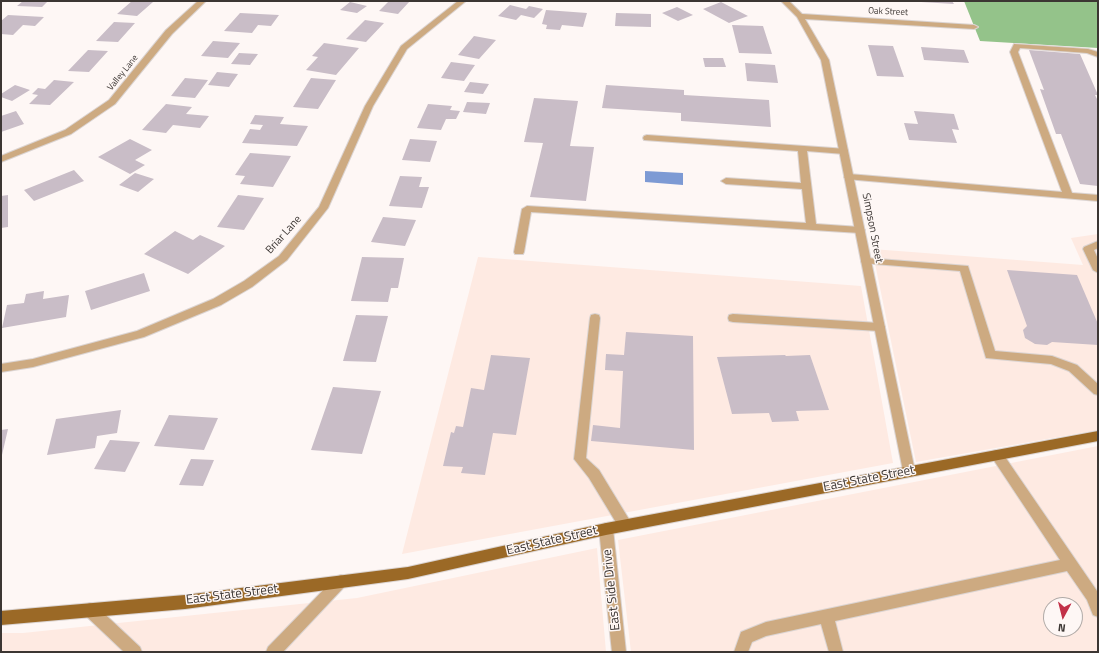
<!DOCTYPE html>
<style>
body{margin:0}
#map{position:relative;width:1099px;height:653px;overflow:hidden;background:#fef7f5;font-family:"Titillium Web",sans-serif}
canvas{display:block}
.frame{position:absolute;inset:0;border:2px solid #3c3633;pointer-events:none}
.north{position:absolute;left:1043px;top:597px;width:40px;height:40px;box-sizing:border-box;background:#fef7f5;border:1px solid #b0aaa7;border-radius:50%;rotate:187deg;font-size:11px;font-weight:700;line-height:16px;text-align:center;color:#3c3633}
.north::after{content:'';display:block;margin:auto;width:14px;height:18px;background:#c23148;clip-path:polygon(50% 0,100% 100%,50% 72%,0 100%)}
</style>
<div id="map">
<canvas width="1099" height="653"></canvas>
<div class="frame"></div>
<div class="north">N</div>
</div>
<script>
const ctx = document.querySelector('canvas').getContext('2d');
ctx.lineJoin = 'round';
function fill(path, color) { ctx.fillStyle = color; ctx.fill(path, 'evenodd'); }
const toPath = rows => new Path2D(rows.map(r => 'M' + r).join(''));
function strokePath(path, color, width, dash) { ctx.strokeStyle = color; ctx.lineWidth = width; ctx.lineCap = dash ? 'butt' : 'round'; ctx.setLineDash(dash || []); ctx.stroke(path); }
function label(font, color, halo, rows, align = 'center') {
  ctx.font = font + ' "Titillium Web",sans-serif'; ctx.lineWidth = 3; ctx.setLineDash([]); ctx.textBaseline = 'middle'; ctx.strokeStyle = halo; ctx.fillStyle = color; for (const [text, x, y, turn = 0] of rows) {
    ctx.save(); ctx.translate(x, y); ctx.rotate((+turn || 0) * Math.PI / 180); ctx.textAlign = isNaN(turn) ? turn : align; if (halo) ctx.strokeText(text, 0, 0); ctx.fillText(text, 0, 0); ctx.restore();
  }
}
fill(toPath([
 [1098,234,1098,430,916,462,872,249,1083,265,1071,238],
 [478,257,861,286,893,463,402,554],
 [1098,446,1098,652,631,652,618,540],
 [1051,605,1075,605,1075,629,1051,629],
 [597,548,606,652,1,652,1,633,23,633,357,598]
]), '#feeae2');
fill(toPath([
 [964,1,1098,1,1098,48,980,41]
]), '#94c38a');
fill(toPath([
 [645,171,683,173,683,185,645,182]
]), '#7d9ad4');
fill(toPath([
 [23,1,48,1,42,7,17,6],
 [132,1,141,1,153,2,137,16,117,14],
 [389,1,410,1,398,14,379,11],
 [921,1,952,1,954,4,921,2],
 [350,2,367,6,357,13,340,10],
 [721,2,748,16,729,23,703,9],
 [510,5,526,9,529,6,543,9,534,18,521,15,516,20,498,16],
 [677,7,693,15,678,21,662,13],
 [546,10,587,13,583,27,562,25,560,30,546,29,547,25,542,24],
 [240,13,279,15,271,26,258,25,252,33,224,31],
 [616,13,651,14,651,27,615,26],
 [8,15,44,17,35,26,23,25,13,35,1,34,1,21],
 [365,20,384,23,366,42,346,39],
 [114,22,135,23,118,42,96,41],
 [732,25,763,26,772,54,739,53],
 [474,36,496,40,479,59,458,55],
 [213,41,240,43,228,58,201,56],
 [324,43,359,48,336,75,306,70,318,57,312,56],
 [868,45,893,46,904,77,877,76],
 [921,47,964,50,969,63,924,60],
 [88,50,108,51,89,72,68,71],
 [1029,50,1080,54,1098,95,1095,95,1098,101,1098,186,1080,184,1061,134,1056,134,1040,89,1044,90],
 [239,53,258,54,250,65,231,64],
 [703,58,723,58,726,67,705,67],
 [451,62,475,65,464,81,441,78],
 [745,63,775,65,778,83,747,81],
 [217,72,238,74,229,87,208,85],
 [185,78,208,80,195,98,171,96],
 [311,78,336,80,318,109,293,107],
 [54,80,74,82,50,105,29,104,38,95,32,94,38,88,45,89],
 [470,82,489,84,483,94,464,92],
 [15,85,30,90,12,101,1,97,1,94],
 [606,85,684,90,684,95,769,100,771,127,681,121,681,113,602,108],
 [534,98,578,101,570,146,594,147,586,201,530,197,543,143,524,142],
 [467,102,490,103,486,114,463,112],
 [166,104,192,107,186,114,209,116,200,128,173,125,166,133,142,130],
 [428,104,452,106,450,110,460,111,456,119,446,119,441,130,417,128],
 [16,111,24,124,1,132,1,116],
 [914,111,954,114,959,130,952,129,957,143,909,140,904,123,918,124],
 [255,115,284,117,280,124,308,126,297,146,242,143,250,129,260,130,263,125,250,124],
 [130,139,152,150,135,160,145,165,130,174,98,157],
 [410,139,437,141,430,162,402,160],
 [250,153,291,156,273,187,240,184,245,176,235,175],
 [74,170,84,181,34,201,24,190],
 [135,173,154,179,138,192,119,185],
 [400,176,422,177,419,187,429,187,422,208,389,206],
 [8,195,8,227,1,228,1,196],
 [238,195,264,198,244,230,217,227],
 [383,217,416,220,405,246,371,242],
 [175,231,193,240,200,235,225,246,188,274,144,254],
 [362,257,404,258,398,288,391,288,388,302,351,301],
 [1007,270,1077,275,1098,324,1098,345,1052,342,1047,345,1035,344,1025,338,1023,330,1027,326],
 [144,273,150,291,91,310,85,291],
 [44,291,43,299,69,295,66,317,2,328,7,305,24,303,26,294],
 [356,315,388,316,376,362,343,361],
 [626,332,693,336,694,450,591,441,593,425,620,428,623,371,605,370,606,354,624,355],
 [491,355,530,358,516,435,493,433,485,475,461,473,463,467,443,466,451,432,454,433,456,426,463,427,471,388,484,390],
 [785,355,786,356,810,355,829,410,796,411,799,421,772,422,769,413,732,414,717,357],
 [333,387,381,391,362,454,311,450],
 [121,410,117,433,97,436,95,448,47,455,56,419],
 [169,415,218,418,204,450,154,446],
 [8,429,2,455,1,455,1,430],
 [110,440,140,442,125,472,94,469],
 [191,459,214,460,203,486,179,485]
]), '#c9bdc7');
const service = toPath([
 [1014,44,1088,49,1098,52,1098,57,1087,53,1020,48,1018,52,1072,193,1098,195,1098,201,846,179,844,177,849,174,1062,192,1010,52,1014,44],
 [647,135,847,149,848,151,847,153,844,154,807,151,816,224,860,227,865,230,860,233,531,212,524,252,523,254,515,254,514,252,522,209,527,206,806,223,802,189,726,184,721,181,726,178,801,183,798,151,644,140,643,138,644,136,647,135],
 [1098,241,1098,248,1094,250,1098,259,1098,273,1093,270,1083,249,1084,247,1098,241],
 [866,258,968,266,995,351,1052,356,1077,365,1098,384,1098,395,1094,394,1069,371,1051,364,986,358,960,271,862,263,861,261,862,259,866,258],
 [595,314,599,315,600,318,586,458,599,470,630,521,632,525,630,529,625,531,620,529,589,478,574,459,590,318,591,315,595,314],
 [733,314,879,323,883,324,885,327,883,330,879,331,733,322,729,321,728,318,729,315,733,314],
 [997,450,1001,451,1097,591,1098,617,1093,615,1087,600,1067,571,835,621,843,652,829,652,821,624,766,636,752,642,748,652,734,652,741,632,766,622,1060,560,993,459,991,455,993,451,997,450],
 [341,575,346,577,348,581,346,585,283,652,266,652,268,647,336,577,341,575],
 [90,603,95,605,140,647,142,652,124,652,85,615,83,610,85,605,90,603]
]);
const minor = toPath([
 [198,1,206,1,172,34,115,104,71,134,1,162,1,156,65,130,109,100,166,30,198,1],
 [458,1,466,1,407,49,373,106,328,208,287,260,252,287,221,305,144,337,33,367,1,372,1,364,33,359,137,331,213,299,244,281,279,256,319,207,365,106,401,46,458,1],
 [781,1,789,1,802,14,974,25,978,27,974,29,805,19,829,60,915,471,913,475,909,476,905,475,903,471,821,60,797,17,781,1]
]);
const tertiary = toPath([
 [606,523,611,525,613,529,626,652,612,652,599,529,601,525,606,523]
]);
const primary = toPath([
 [1098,431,1098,441,606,535,408,579,185,609,1,625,1,611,185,595,408,567,606,523,1098,431]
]);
strokePath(service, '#dbd4d2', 2);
strokePath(minor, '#dbd4d2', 2);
strokePath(tertiary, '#dbd4d2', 2);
strokePath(primary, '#dbd4d2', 2);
fill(service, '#cdaa81');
fill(minor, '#cdaa81');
fill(tertiary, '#cdaa81');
fill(primary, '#9b6926');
label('9px', '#3c3633', '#fef7f5', [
 ["Oak Street",888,12,3],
 ["Valley Lane",123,73,-51]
]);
label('11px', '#3c3633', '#fef7f5', [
 ["Simpson Street",872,228,79],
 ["Briar Lane",284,235,-48]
]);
label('13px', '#3c3633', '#fef7f5', [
 ["East State Street",869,479,-11],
 ["East State Street",552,541,-13],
 ["East Side Drive",612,590,-96],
 ["East State Street",232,595,-7]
]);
</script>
